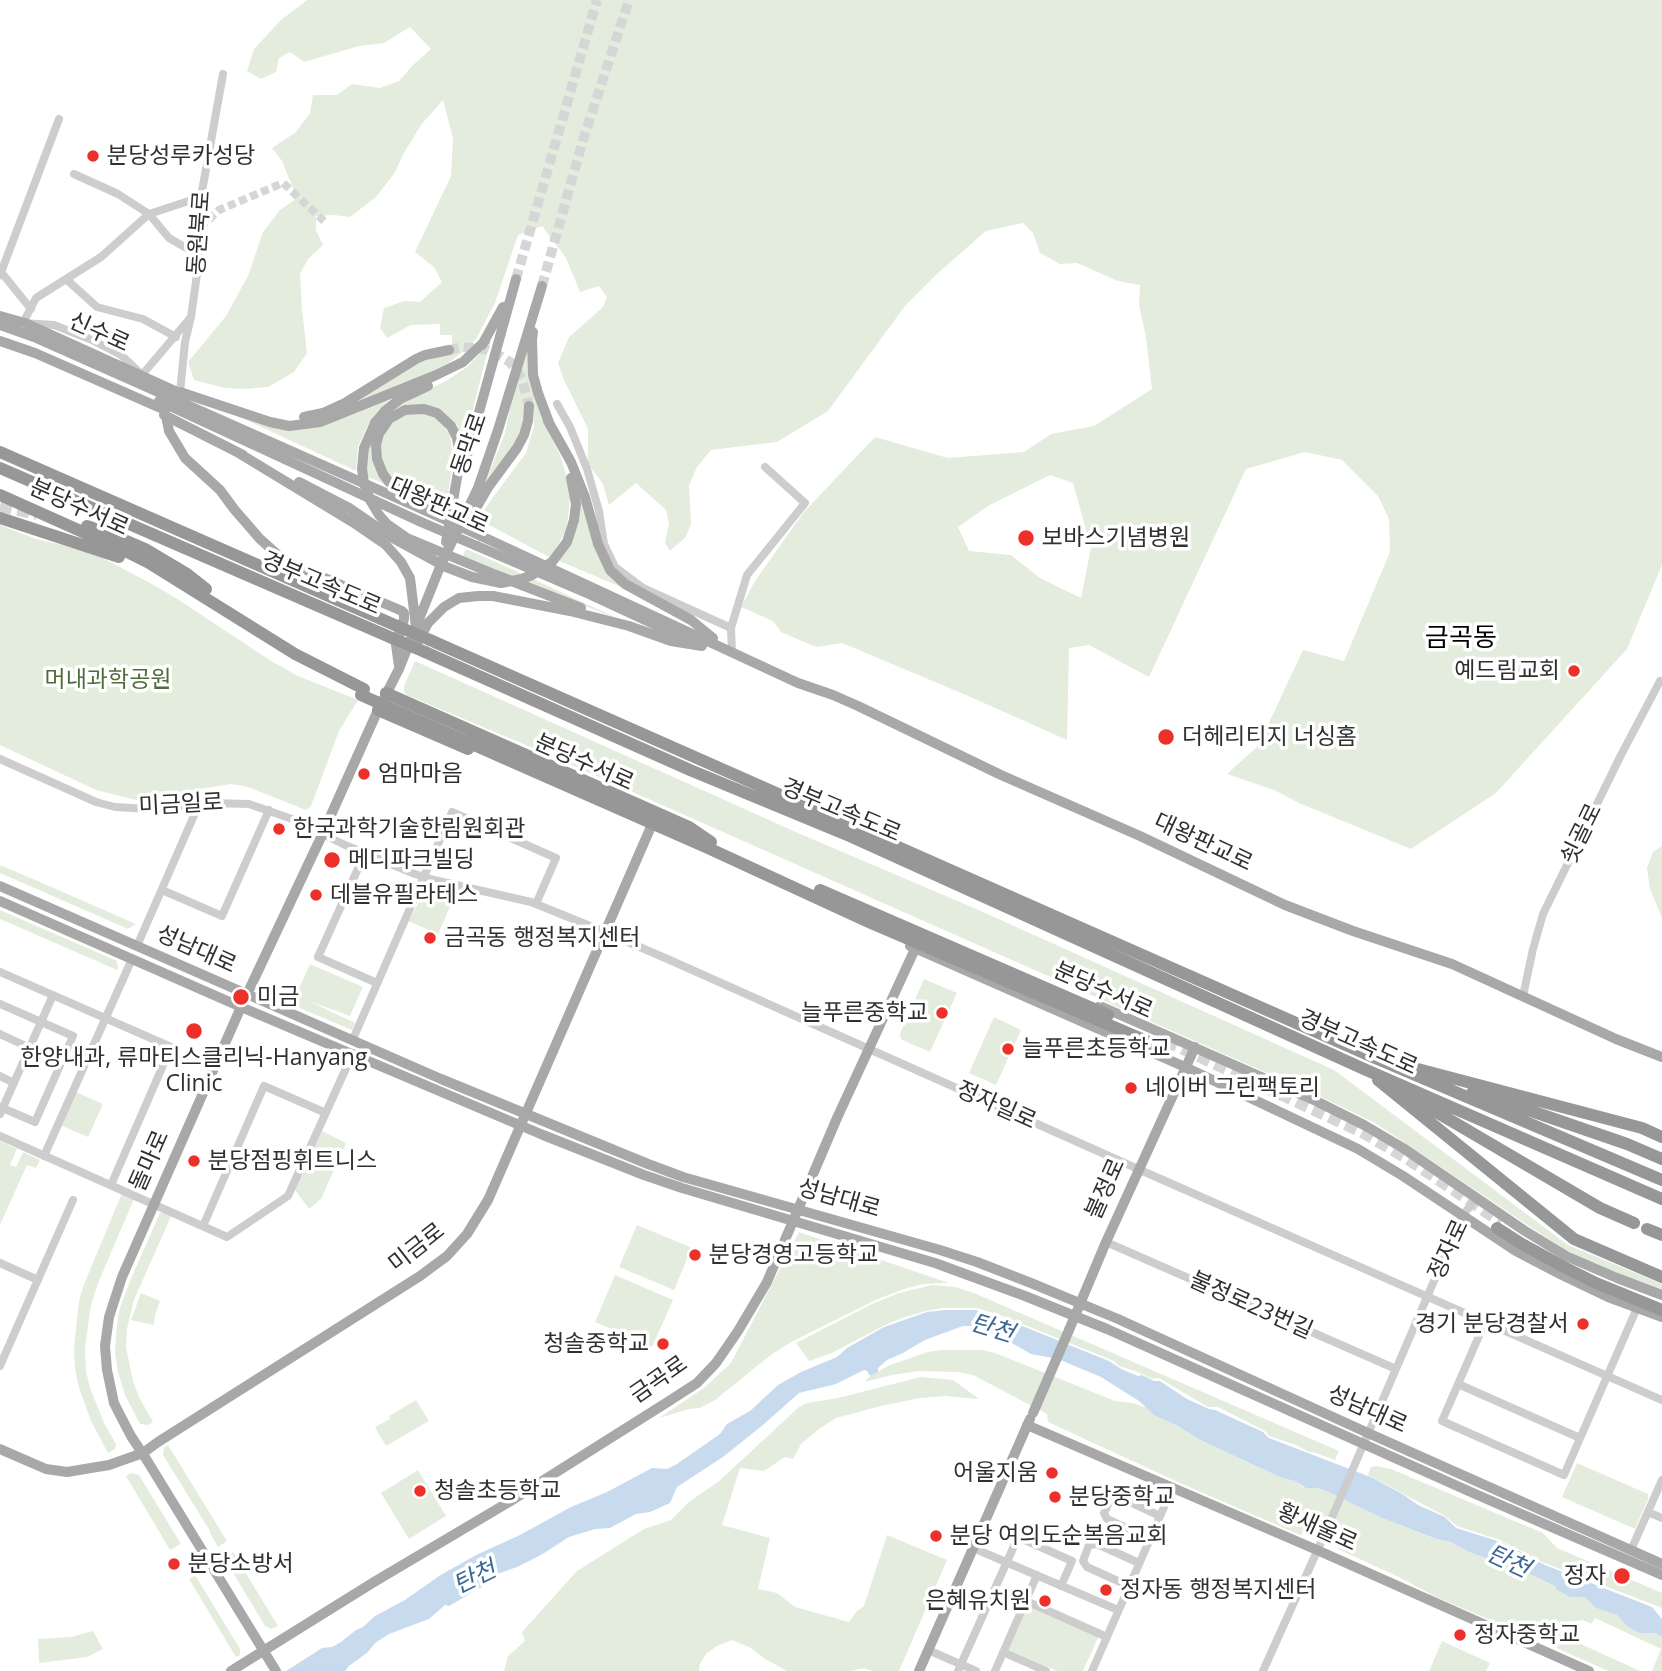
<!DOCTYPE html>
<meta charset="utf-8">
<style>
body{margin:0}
canvas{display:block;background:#fff}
</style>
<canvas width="1662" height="1671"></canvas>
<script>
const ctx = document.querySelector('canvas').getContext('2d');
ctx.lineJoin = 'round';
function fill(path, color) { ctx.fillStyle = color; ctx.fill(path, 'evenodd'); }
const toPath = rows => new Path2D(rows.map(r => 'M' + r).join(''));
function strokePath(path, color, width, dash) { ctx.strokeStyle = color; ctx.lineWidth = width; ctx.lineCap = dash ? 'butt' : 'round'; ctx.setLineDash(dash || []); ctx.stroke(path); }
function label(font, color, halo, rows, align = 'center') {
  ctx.font = font + ' "Open Sans","Noto Sans KR",sans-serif'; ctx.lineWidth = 7; ctx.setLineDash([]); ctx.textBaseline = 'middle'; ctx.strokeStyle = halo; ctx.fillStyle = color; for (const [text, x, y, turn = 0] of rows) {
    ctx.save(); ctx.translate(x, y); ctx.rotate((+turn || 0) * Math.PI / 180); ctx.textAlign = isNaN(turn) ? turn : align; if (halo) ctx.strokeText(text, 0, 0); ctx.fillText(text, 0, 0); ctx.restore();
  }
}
fill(toPath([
 [307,0,1662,0,1662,565,1627,649,1496,793,1411,849,1299,803,1274,790,1227,774,1258,746,1303,650,1344,661,1390,552,1389,519,1378,496,1342,460,1305,452,1246,469,1149,677,1089,645,1069,648,1067,740,966,695,842,643,816,647,781,632,773,621,741,607,755,581,804,512,875,437,948,458,1024,452,1051,434,1094,426,1152,389,1146,337,1139,305,1140,285,1118,281,1077,263,1060,264,1040,253,1033,233,1023,223,986,231,939,272,905,306,828,411,777,442,711,450,697,467,689,485,691,524,686,537,670,551,665,543,669,523,666,510,636,483,609,505,603,484,588,464,588,429,564,380,558,363,569,337,603,307,607,297,599,286,580,292,566,258,542,226,518,235,495,303,476,339,464,351,448,363,426,375,339,411,419,362,452,352,452,335,440,335,440,324,411,325,387,338,380,328,384,308,404,301,420,302,442,282,434,267,415,252,451,176,453,138,443,100,421,125,404,153,394,174,376,197,350,217,334,215,316,216,316,230,323,245,308,259,300,274,302,309,307,353,294,372,268,387,244,389,225,388,194,380,188,362,226,316,248,276,263,232,280,210,297,198,282,161,272,148,296,132,310,113,313,95,337,95,352,84,380,88,399,81,412,66,431,49,410,27,384,43,359,46,304,62,290,52,279,58,276,72,261,79,247,71,254,49,281,20],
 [1050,475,1073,483,1091,548,1081,598,1040,578,1011,555,969,551,958,527,988,506],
 [490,342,464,444,457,425,444,412,406,406,376,434,389,486,366,476,370,439,378,425,402,402,446,381,467,367],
 [528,346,544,422,560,455,567,478,570,498,568,518,565,532,555,550,549,557,478,519,491,500,526,453,534,426,533,408,522,435,481,493,505,433,512,398],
 [391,398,378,411,367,427,358,447,356,471,240,417,290,429],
 [428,414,442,422,450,435,453,461,448,495,443,506,401,486,385,470,380,456,380,444,384,437,388,427,396,420,406,415],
 [577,483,628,590,557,560,566,550],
 [0,525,36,539,67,546,101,557,152,584,176,598,271,661,298,676,358,700,339,731,311,806,306,810,248,787,231,784,194,790,169,796,136,800,96,790,0,745],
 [466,549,516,571,621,620,462,558],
 [415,661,798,833,974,908,1334,1070,1568,1245,1662,1284,1662,1292,1565,1250,1375,1123,1319,1096,540,751,407,695,404,692,404,686],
 [1662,846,1662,918,1650,889,1647,868,1653,852],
 [0,865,40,882,136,924,128,929,0,873],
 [432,880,459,886,438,934,408,921],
 [0,910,117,961,118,967,117,970,0,919],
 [310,964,363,987,350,1016,309,1001,355,1023,352,1030,264,993,269,983,296,995],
 [924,979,957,993,930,1052,902,1040,900,1036,901,1031],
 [994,1017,1021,1030,996,1085,969,1073],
 [76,1092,103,1104,88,1137,62,1126],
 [322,1131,346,1143,321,1199,309,1209,295,1190],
 [0,1141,17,1149,10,1165,16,1167,23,1152,40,1160,36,1168,27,1165,0,1225],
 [122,1193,134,1199,98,1283,91,1305,85,1348,86,1371,90,1388,105,1425,116,1444,115,1449,108,1453,91,1421,79,1388,75,1369,74,1347,79,1301,83,1287],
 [168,1211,172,1214,134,1300,127,1329,126,1347,133,1381,139,1397,153,1422,148,1425,140,1424,125,1395,118,1372,115,1353,116,1334,119,1311,130,1281,160,1213],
 [637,1225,690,1247,691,1250,674,1290,619,1267],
 [799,1232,949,1283,923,1284,904,1289,878,1299,793,1341,772,1354,715,1400,700,1408,689,1409,659,1418,704,1388,731,1363],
 [615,1275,673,1300,652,1347,595,1322],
 [932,1285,956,1287,974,1293,1339,1451,1335,1460,1316,1453,1309,1452,1296,1445,1269,1436,1265,1431,1218,1407,1208,1407,1159,1378,1152,1379,1138,1372,1119,1366,1114,1361,1000,1315,976,1308,943,1308,926,1311,902,1318,885,1325,832,1353,809,1361,796,1343,872,1304,899,1293],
 [141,1293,160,1301,155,1315,154,1325,131,1320],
 [941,1350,982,1350,995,1353,1115,1401,1133,1403,1147,1408,1154,1414,1178,1426,1200,1440,1282,1478,1295,1481,1303,1487,1317,1488,1326,1491,1382,1518,1435,1539,1451,1542,1469,1552,1530,1574,1555,1586,1557,1590,1584,1597,1596,1608,1617,1615,1627,1626,1639,1633,1654,1633,1662,1637,1662,1671,1652,1671,1661,1649,1595,1618,1591,1624,1583,1620,1575,1621,1563,1628,1559,1634,1640,1671,1608,1671,1552,1646,1549,1643,1551,1637,1539,1631,1535,1639,1436,1597,1401,1578,1338,1549,1335,1542,1309,1530,1300,1535,1180,1483,1048,1422,1047,1414,973,1375,957,1372,919,1371,892,1375,865,1382,870,1376,890,1365,928,1352],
 [921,1377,953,1380,979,1399,945,1396,920,1398,881,1406,836,1418,819,1429,801,1444,793,1459,785,1457,764,1471,740,1468,722,1525,770,1538,758,1589,777,1593,795,1607,849,1622,857,1611,864,1606,887,1535,947,1560,899,1671,872,1671,864,1668,851,1671,787,1671,765,1659,751,1648,732,1640,717,1646,706,1654,700,1664,699,1671,504,1671,508,1656,525,1641,522,1632,577,1571,644,1529,671,1520,690,1501,718,1482,799,1407,807,1403,838,1398],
 [416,1400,429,1421,386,1446,375,1427,390,1419,389,1416],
 [168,1445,227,1541,218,1547,210,1533,210,1531,163,1455,164,1448],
 [1577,1463,1648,1494,1648,1499,1635,1529,1562,1497],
 [1376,1466,1391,1469,1543,1533,1557,1548,1662,1593,1662,1608,1542,1562,1500,1540,1457,1526,1445,1516,1368,1475,1371,1467],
 [418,1470,446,1516,409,1539,381,1493],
 [131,1473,139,1475,181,1544,170,1550,126,1476],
 [233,1552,278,1626,272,1629,265,1626,232,1571,232,1567,226,1556],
 [195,1575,240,1649,240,1655,236,1657,189,1579],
 [1031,1606,1097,1635,1098,1638,1083,1671,1057,1671,1005,1648,1026,1607],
 [93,1631,103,1649,87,1657,39,1663,38,1639,71,1637],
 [1442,1641,1490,1663,1486,1671,1429,1671]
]), '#e4eddd');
fill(toPath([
 [945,1310,976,1310,1000,1317,1109,1361,1121,1369,1138,1376,1142,1375,1154,1381,1160,1381,1187,1399,1209,1409,1215,1410,1263,1432,1269,1438,1373,1478,1404,1495,1418,1505,1445,1517,1456,1528,1504,1543,1545,1565,1652,1607,1662,1619,1662,1637,1654,1633,1639,1633,1627,1626,1617,1615,1596,1608,1584,1597,1570,1597,1557,1590,1555,1586,1530,1574,1469,1552,1451,1542,1436,1539,1382,1518,1326,1491,1317,1488,1306,1488,1295,1481,1282,1478,1200,1440,1178,1426,1154,1415,1139,1401,1101,1377,1058,1359,1031,1354,1003,1338,985,1330,973,1326,963,1326,925,1340,903,1353,887,1360,878,1368,878,1372,870,1376,867,1371,864,1370,836,1384,799,1393,763,1425,723,1457,677,1487,670,1503,650,1512,636,1514,610,1528,595,1529,569,1537,541,1555,517,1567,500,1573,480,1588,449,1606,445,1605,429,1619,389,1634,375,1643,368,1652,349,1666,345,1671,286,1671,322,1648,332,1647,341,1642,356,1630,363,1627,375,1616,405,1600,439,1576,478,1554,518,1536,571,1507,607,1492,652,1468,667,1469,677,1464,720,1434,727,1424,750,1411,778,1385,801,1372,837,1357,847,1348,884,1327,927,1312]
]), '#c8dbee');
strokePath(toPath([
 [200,228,219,210,283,183,324,221]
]), '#d6d6d6', 8, [8, 4]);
strokePath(toPath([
 [516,279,597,0],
 [542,286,583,140,629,0],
 [449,350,461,347,485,349,500,356,510,362,522,379,529,406]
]), '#d6d6d6', 10, [10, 5]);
strokePath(toPath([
 [0,506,37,514],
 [1166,1041,1364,1133,1408,1159,1501,1222]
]), '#d6d6d6', 12, [12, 6]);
strokePath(toPath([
 [74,174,118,194,149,214,169,238,195,253,200,253],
 [1,272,31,309],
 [0,275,59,119],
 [66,279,97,307,143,319,176,337],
 [191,317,142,375,121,355,92,340,54,325,23,323,36,298,101,257,149,214,201,197],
 [180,392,185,342,191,317,200,253,201,197,223,74],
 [557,404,570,427,587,469,599,511,604,544,615,567,643,588,731,628],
 [732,653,731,628,747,575,805,503,765,467],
 [0,759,96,802,115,807,149,809,211,803,249,804,292,819,345,845,415,874,434,880,531,902,605,932,672,961,1138,1169,1662,1400],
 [365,853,318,957,377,983],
 [162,890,222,916,269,810],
 [137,946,199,804],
 [0,972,171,1047,111,1185],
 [1523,996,1533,949,1543,914,1621,755,1649,702,1660,681,1662,682],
 [0,1004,73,1036,35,1122,0,1107],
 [0,1034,30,1048],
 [353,1039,452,812,556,858,536,904],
 [0,1076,14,1083],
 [0,1114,53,995],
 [0,1136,227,1237,288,1196,353,1053],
 [44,1156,132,959],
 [203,1226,264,1086,326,1113],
 [1106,1242,1396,1369],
 [0,1263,38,1280],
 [1485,1322,1442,1421,1564,1475,1637,1308],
 [0,1366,73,1200],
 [1458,1384,1580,1438],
 [1358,1457,1462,1216,1476,1199],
 [1648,1512,1662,1518],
 [1150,1539,1107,1519,1104,1513,1111,1498,1117,1496,1160,1516],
 [973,1548,1118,1610],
 [1631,1550,1662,1480],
 [1129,1586,1087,1567,1083,1561,1089,1545,1097,1544,1139,1563],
 [1026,1601,1107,1637],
 [928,1650,976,1671],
 [1003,1652,1046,1671],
 [958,1671,1018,1537,1072,1561,1061,1586],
 [995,1671,1037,1575],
 [1092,1671,1172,1489],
 [1263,1671,1323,1538]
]), '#cdcdcd', 8);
strokePath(toPath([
 [0,316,25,323,184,395],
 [0,325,34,337,424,510],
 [533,332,532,340,533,375,538,393,550,425],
 [0,341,35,353,165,410],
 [482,345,503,307],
 [180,392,270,422,289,426,320,422,434,376,463,362,485,341],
 [159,401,421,522],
 [164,415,243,455],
 [166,416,169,431,185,458,220,490,234,509,260,539,278,555,292,564,402,611,404,613,404,619,396,645,399,666],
 [304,417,323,413,345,403,416,359,425,355,449,350],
 [548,421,571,462,585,497,598,544,610,570,625,584,691,620,713,638],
 [375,423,385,411,400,399,428,386],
 [237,452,354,523,386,545,401,562,410,578,416,627],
 [464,466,516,279],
 [571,478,576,504,574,520],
 [299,482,349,508],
 [429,505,398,489,389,482,383,474,377,459,376,445,379,434,389,419,405,410,424,409,437,413,451,426,457,438,460,456,458,472,446,542],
 [469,520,489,486,517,448,524,435,528,421,529,406],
 [481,536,798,683,833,695,858,706,1001,775,1140,836,1285,905,1353,931,1452,964,1616,1039,1662,1057],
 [477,546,589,594,686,639],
 [496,575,581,608],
 [417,643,428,623,444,607,459,598,478,596,493,596,570,611,629,626,671,641,702,646],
 [0,886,441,1079,648,1164,683,1177,940,1250,977,1262,1031,1283,1118,1319,1368,1433,1662,1564],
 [0,901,241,1007,543,1135,644,1175,682,1188,935,1263,1025,1296,1107,1329,1473,1493,1662,1575],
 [910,946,1185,1067,1358,1149,1403,1176,1516,1251,1560,1274,1608,1297,1662,1317],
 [1100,1006,1316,1101,1364,1125,1403,1148,1525,1231,1566,1256,1617,1278,1662,1295],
 [1069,1330,1106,1242,1195,1047],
 [1027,1425,1317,1550,1589,1671],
 [0,1449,46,1469,67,1472,109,1465,143,1453,158,1442,420,1276,447,1256,467,1234,488,1200,650,829],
 [231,1671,374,1582,509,1502,666,1403,697,1383,716,1363,738,1331,767,1282,837,1118,915,949],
 [276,1671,148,1462,131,1436,119,1413,114,1403,107,1370,105,1346,109,1317,122,1277,241,1007,322,835,378,710,399,669,442,562,478,488,498,430,542,286],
 [919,1671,1030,1419]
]), '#a8a8a8', 10);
strokePath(toPath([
 [0,452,397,626],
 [0,468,392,638],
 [0,495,123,550,149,563,295,654,364,689],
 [0,518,119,557],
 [87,526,115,536,145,549,187,574,206,589],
 [430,640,1373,1057,1662,1180],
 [425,652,690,770,852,837,1364,1069,1662,1199],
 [386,693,689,827,711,842],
 [378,710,468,749],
 [465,741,708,848,871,923,1163,1048],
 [820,890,1108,1015],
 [1414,1068,1642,1128,1662,1137],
 [1378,1080,1574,1239,1662,1277],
 [1473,1091,1627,1144,1662,1159],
 [1409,1096,1600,1208,1634,1223],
 [1497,1228,1522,1244,1564,1267,1596,1283,1662,1310],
 [1647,1229,1662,1235]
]), '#979797', 12);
strokePath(toPath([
 [1323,1538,1358,1457]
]), '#cdcdcd', 8);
strokePath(toPath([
 [375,423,364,448,362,469,364,483,370,500,379,515,387,524,407,538,496,575],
 [349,508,393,538,446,567,472,577,501,583,522,579,532,575,552,562,567,542,574,520],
 [424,510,481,536],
 [421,522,477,546],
 [1033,1413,1069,1330]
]), '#a8a8a8', 10);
strokePath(toPath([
 [397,626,430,640],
 [392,638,425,652],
 [361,695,465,741]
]), '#979797', 12);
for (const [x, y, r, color] of [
 [93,156,7,"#ee302a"],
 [1026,538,9,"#ee302a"],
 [1574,671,7,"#ee302a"],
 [1166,737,9,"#ee302a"],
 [364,774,7,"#ee302a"],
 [279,829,7,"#ee302a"],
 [332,860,9,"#ee302a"],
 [316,895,7,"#ee302a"],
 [430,938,7,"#ee302a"],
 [241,997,9,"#ee302a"],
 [942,1013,7,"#ee302a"],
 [194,1031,9,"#ee302a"],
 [1008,1049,7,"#ee302a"],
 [1131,1088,7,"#ee302a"],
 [194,1161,7,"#ee302a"],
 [695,1255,7,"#ee302a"],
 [1583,1324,7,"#ee302a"],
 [663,1344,7,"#ee302a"],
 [1052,1473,7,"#ee302a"],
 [420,1491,7,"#ee302a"],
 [1055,1497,7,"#ee302a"],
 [936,1536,7,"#ee302a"],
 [174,1564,7,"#ee302a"],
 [1622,1576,9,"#ee302a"],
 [1106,1590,7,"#ee302a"],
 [1045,1601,7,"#ee302a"],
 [1460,1635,7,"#ee302a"]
]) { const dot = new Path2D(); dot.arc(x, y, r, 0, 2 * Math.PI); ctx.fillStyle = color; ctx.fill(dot); strokePath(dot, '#fff', 2.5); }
label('23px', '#303030', '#fff', [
 ["분당성루카성당",107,156],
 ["보바스기념병원",1042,538],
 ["예드림교회",1560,671,"right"],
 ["더헤리티지 너싱홈",1182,737],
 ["엄마마음",378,774],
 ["한국과학기술한림원회관",293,829],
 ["메디파크빌딩",348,860],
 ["데블유필라테스",330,895],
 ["금곡동 행정복지센터",444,938],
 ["미금",257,997],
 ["늘푸른중학교",928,1013,"right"],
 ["늘푸른초등학교",1022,1049],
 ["한양내과, 류마티스클리닉-Hanyang",194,1058,"center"],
 ["Clinic",194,1084,"center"],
 ["네이버 그린팩토리",1145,1088],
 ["분당점핑휘트니스",208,1161],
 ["분당경영고등학교",709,1255],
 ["경기 분당경찰서",1569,1324,"right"],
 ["청솔중학교",649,1344,"right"],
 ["어울지움",1038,1473,"right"],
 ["청솔초등학교",434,1491],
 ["분당중학교",1069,1497],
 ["분당 여의도순복음교회",950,1536],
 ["분당소방서",188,1564],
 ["정자",1606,1576,"right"],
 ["정자동 행정복지센터",1120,1590],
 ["은혜유치원",1031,1601,"right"],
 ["정자중학교",1474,1635]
], 'left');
label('23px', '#303030', '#fff', [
 ["동원북로",200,233,-86],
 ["신수로",99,333,24],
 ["동막로",470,444,-71],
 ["대왕판교로",439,506,24],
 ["분당수서로",79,508,24],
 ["경부고속도로",321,584,23],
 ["분당수서로",584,763,24],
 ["미금일로",181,805,-3],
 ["경부고속도로",841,811,23],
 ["쇳골로",1582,834,-64],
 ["대왕판교로",1203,843,25],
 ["성남대로",196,950,24],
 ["분당수서로",1103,991,24],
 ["경부고속도로",1358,1043,24],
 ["정자일로",996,1106,24],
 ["돌마로",150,1161,-66],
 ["불정로",1106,1189,-66],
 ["성남대로",839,1199,16],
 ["미금로",417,1248,-38],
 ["정자로",1449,1250,-65],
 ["불정로23번길",1251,1306,24],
 ["금곡로",659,1380,-35],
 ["성남대로",1367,1410,24],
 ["황새울로",1317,1528,24]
]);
label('23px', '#4d6e3a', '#fff', [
 ["머내과학공원",108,680]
]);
label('italic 24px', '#396896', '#fff', [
 ["탄천",992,1329,17],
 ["탄천",1508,1562,25],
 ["탄천",475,1578,-26]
]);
label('26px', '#000', '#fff', [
 ["금곡동",1461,639]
]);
</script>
